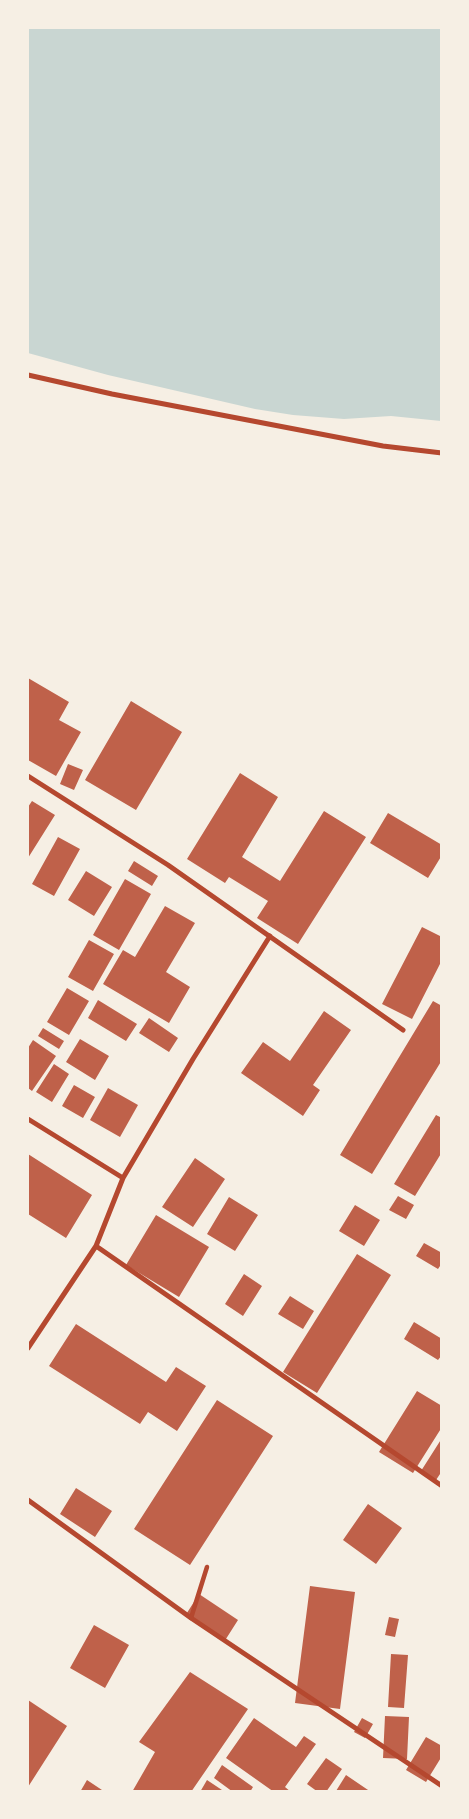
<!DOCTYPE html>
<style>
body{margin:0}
#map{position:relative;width:469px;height:1819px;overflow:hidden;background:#f6efe4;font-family:"Fira Sans Condensed",sans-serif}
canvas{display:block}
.frame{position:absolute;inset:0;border:29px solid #f6efe4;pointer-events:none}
</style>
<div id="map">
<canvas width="469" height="1819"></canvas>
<div class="frame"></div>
</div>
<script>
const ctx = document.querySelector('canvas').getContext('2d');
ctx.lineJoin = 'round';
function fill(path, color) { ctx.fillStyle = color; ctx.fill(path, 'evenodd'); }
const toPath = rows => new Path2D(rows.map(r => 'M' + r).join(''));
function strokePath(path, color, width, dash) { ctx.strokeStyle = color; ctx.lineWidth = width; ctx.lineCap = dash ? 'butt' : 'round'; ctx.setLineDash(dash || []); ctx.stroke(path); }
fill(toPath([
 [28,28,441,28,441,421,391,416,344,419,293,415,255,409,108,375,28,353]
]), '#c9d6d2');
fill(toPath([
 [28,678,69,702,59,720,81,732,56,776,28,760],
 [131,701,182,732,136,810,85,780],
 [68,764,83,770,74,790,60,784],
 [240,773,278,797,242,857,280,881,324,811,366,837,298,944,257,918,268,901,229,877,225,883,187,859],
 [32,801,55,815,28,858,28,807],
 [388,813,442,845,442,855,428,878,370,843],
 [58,837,80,849,54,896,32,884],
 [134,861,158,876,152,886,128,871],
 [86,871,112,887,94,916,68,900],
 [125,879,151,894,119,950,93,935],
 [165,906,195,923,166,972,190,987,169,1023,103,984,123,950,135,957],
 [422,927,442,937,442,960,412,1019,382,1004],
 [89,940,114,954,93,991,68,977],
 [67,988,89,1001,69,1035,47,1022],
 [98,1000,137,1024,126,1041,88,1018],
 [433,1001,442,1006,442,1060,372,1174,340,1155],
 [324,1011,351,1030,313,1085,320,1090,303,1116,241,1073,263,1042,290,1061],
 [149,1018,178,1038,169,1052,139,1033],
 [43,1028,64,1041,59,1049,38,1036],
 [80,1039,109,1056,95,1080,66,1062],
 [33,1040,56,1056,32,1091,28,1088,28,1048],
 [54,1064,69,1074,52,1102,36,1092],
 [74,1085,95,1097,83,1118,62,1106],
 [108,1088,138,1105,120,1137,90,1120],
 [436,1115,442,1118,442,1152,415,1196,394,1184],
 [28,1154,92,1195,66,1238,28,1214],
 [195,1158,225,1179,193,1227,162,1207],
 [398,1196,414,1205,406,1219,389,1210],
 [229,1197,258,1215,235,1251,207,1234],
 [355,1205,380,1220,364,1246,339,1231],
 [156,1215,209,1247,179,1297,126,1265],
 [424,1243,442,1253,442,1263,438,1269,416,1256],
 [357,1254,391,1275,317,1393,283,1372],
 [244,1274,262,1286,243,1316,225,1304],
 [290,1296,314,1311,303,1329,278,1314],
 [414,1322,442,1339,442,1355,438,1360,404,1339],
 [76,1324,166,1382,176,1367,206,1386,177,1431,148,1412,140,1424,49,1366],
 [417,1391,442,1406,442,1427,413,1473,379,1452],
 [217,1400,273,1436,190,1565,134,1529],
 [442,1438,442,1471,436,1480,421,1471],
 [76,1488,112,1511,95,1537,60,1514],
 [368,1504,402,1528,376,1564,343,1540],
 [310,1586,355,1592,340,1709,295,1703],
 [199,1594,238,1620,224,1642,185,1616],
 [389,1617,399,1619,395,1637,385,1635],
 [94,1625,129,1645,105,1688,70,1668],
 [391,1654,408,1655,404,1708,388,1707],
 [190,1672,248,1709,191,1792,132,1792,155,1752,139,1742],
 [28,1700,67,1726,28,1787],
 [385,1716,409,1717,407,1759,383,1758],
 [254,1718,296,1747,304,1736,316,1744,285,1787,291,1792,274,1792,226,1758],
 [362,1718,373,1724,365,1738,354,1732],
 [426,1737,442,1746,442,1756,426,1782,406,1770],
 [326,1758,342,1769,326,1792,318,1792,307,1784],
 [222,1765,253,1787,250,1792,233,1792,214,1778],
 [346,1775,371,1792,337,1792,336,1791],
 [87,1780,105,1792,80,1792],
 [207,1780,225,1792,200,1792]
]), '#bf614a');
strokePath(toPath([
 [191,1618,207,1567]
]), '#b5482f', 4.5);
strokePath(toPath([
 [28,375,112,394,383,446,442,453],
 [28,776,168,865,403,1030],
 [28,1119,123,1178],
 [96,1246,442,1486],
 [28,1348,96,1246,123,1178,193,1059,270,936],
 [28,1500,191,1618,442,1786]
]), '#b5482f', 5);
</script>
